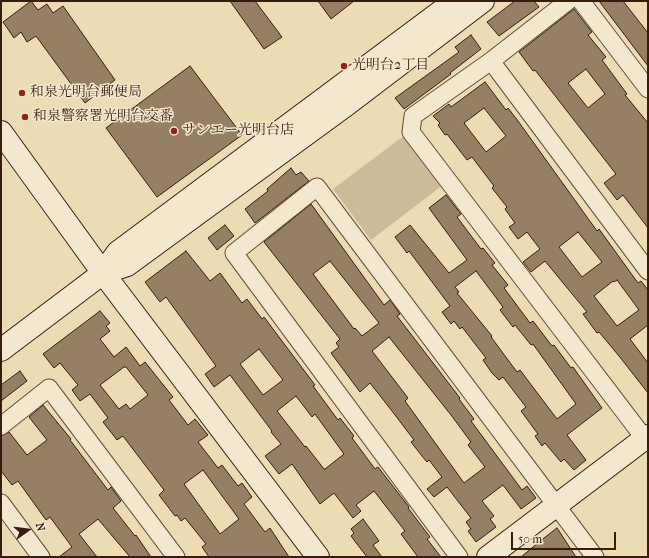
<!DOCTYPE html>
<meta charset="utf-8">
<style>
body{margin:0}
#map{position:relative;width:649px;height:558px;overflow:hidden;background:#ecdcb3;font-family:"IM FELL French Canon",serif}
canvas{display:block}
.frame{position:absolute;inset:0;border:2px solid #381c0f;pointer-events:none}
.north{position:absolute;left:8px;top:510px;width:40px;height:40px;-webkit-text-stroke:3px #f3e8ce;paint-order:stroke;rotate:76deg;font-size:11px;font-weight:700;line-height:16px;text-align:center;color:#381c0f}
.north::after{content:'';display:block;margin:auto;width:14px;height:18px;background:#381c0f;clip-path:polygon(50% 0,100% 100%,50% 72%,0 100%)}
.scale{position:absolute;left:511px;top:532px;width:105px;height:18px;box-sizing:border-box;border:2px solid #381c0f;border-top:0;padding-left:5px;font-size:12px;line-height:14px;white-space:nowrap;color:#381c0f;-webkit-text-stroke:3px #f3e8ce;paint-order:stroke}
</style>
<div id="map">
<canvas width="649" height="558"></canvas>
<div class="frame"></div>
<div class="north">N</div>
<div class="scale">50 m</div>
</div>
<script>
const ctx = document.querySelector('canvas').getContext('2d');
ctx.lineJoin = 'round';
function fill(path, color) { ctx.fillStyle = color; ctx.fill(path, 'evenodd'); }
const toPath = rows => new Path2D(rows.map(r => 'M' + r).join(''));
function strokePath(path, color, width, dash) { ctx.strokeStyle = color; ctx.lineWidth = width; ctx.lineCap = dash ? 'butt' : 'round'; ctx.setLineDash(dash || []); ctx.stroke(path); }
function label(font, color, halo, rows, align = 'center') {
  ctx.font = font + ' "IM FELL French Canon","Noto Serif JP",serif'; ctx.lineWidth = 3; ctx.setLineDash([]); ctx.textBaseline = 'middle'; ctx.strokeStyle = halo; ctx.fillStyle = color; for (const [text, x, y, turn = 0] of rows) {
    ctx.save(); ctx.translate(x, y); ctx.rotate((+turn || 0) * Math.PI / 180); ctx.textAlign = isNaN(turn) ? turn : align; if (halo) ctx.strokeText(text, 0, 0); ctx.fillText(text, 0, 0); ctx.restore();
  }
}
fill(toPath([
 [405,135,443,185,371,240,333,189]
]), '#cdbb97');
const building = toPath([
 [31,1,38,10,47,4,53,13,63,6,115,80,85,103,36,36,27,42,21,32,14,38,3,22,31,1],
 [230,1,255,1,282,37,264,49,230,1],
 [318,1,354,1,331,19,318,1],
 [515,1,534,1,539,7,499,36,487,22,515,1],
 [599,1,623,1,648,33,648,66,599,1],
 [574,9,592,32,588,35,606,57,602,60,627,94,625,95,648,123,648,228,623,195,617,200,604,183,616,174,535,70,533,71,519,52,574,9],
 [586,69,605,94,588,108,568,83,586,69],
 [471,35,481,49,450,73,451,74,404,109,395,98,459,52,455,47,471,35],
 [190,66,242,135,157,197,106,128,190,66],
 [485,82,506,110,508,108,518,121,597,231,599,229,638,283,641,281,648,290,648,325,630,339,648,363,648,393,619,356,599,332,597,333,583,314,587,312,545,261,531,272,523,262,540,249,527,232,518,239,509,227,515,223,505,209,507,207,492,188,494,186,472,157,467,160,447,134,445,135,438,125,440,123,433,116,449,104,451,107,485,82],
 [484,108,506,136,486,152,464,123,484,108],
 [578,232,602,262,582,277,559,247,578,232],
 [617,280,639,310,617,326,594,296,613,281,614,282,617,280],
 [291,168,296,175,301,172,309,181,255,223,245,209,268,191,267,189,291,168],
 [446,195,461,214,457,217,481,249,483,248,495,263,492,265,508,285,504,288,530,323,533,321,552,346,554,345,571,368,573,367,602,408,567,435,586,460,574,470,564,459,561,462,545,443,542,446,535,436,538,434,521,411,526,407,503,377,499,380,492,373,483,360,486,358,462,327,460,329,454,321,451,324,442,312,450,306,409,251,407,253,395,237,410,225,449,273,467,260,429,208,446,195],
 [476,271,503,307,500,310,513,327,515,325,531,345,533,344,576,404,557,419,520,370,517,372,491,337,492,336,457,293,459,292,455,287,476,271],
 [311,204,384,305,390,300,400,314,397,316,460,398,459,399,474,419,471,421,522,490,527,486,536,498,521,509,503,485,499,488,482,501,494,516,490,519,496,527,476,542,468,531,471,529,466,522,471,518,447,487,434,497,427,489,442,477,429,460,427,462,422,456,411,442,414,440,392,411,370,383,360,392,331,353,339,347,336,343,340,339,264,242,311,204],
 [330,261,379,323,362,336,355,328,354,329,313,274,330,261],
 [389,337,451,415,471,442,468,445,485,467,464,483,405,401,408,398,372,351,389,337],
 [225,225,234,236,217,250,208,238,225,225],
 [186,251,210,281,220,273,242,303,247,299,262,319,264,317,315,385,313,386,338,420,340,418,354,436,352,438,375,469,378,467,409,507,408,508,430,537,427,539,441,557,418,557,401,534,405,531,374,491,356,505,361,511,353,518,334,493,320,504,292,464,279,474,265,456,281,444,271,432,272,431,230,375,214,387,205,374,216,366,166,297,160,302,145,282,186,251],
 [259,349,283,380,263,395,240,364,259,349],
 [296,396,312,417,315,414,344,454,325,469,324,469,306,446,305,447,277,411,296,396],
 [100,311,110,323,106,326,110,331,100,339,114,357,126,347,140,366,145,362,173,397,169,400,188,425,195,419,208,435,198,442,218,468,222,465,238,486,242,483,252,497,244,504,265,532,270,528,289,557,209,557,202,547,206,544,185,518,181,521,177,515,175,516,159,495,164,490,123,436,117,440,103,422,108,418,90,394,80,401,72,390,78,385,60,363,54,368,43,354,100,311],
 [124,367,126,367,148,395,130,409,126,404,119,409,100,385,124,367],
 [203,470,239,519,220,534,184,484,203,470],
 [20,371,27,381,1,401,1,385,20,371],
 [43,405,71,439,70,440,108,490,111,487,121,501,113,508,135,536,136,535,151,557,130,557,98,519,79,534,97,557,59,557,72,547,50,517,46,520,18,481,12,485,1,471,1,436,9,432,27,455,47,440,29,417,43,405],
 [363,519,379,541,373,545,382,557,367,557,351,536,354,533,351,529,363,519],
 [557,528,576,557,521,557,544,538,557,528]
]);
fill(building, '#968064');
strokePath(building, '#381c0f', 1);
const street = toPath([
 [568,1,491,61,413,116,411,132,645,439],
 [581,1,648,89],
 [491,61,648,271],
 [1,426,49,388,176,557],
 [1,503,41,557],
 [459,557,234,253,317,187,595,557]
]);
const secondary = toPath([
 [1,132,103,273,318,557],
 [103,273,127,265,346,105,483,1],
 [1,350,103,273,118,252,455,1],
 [488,557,648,436]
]);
strokePath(street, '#654c38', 19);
strokePath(secondary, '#381c0f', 24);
strokePath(street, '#f3e8ce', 17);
strokePath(secondary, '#f3e8ce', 22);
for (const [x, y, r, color] of [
 [344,66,4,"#8f2418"],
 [22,93,4,"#8f2418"],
 [25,117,4,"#8f2418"],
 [174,131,4,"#8f2418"]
]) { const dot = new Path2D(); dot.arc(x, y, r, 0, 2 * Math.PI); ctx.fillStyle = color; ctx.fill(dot); strokePath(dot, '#f3e8ce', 1.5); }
label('14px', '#381c0f', '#f3e8ce', [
 ["光明台2丁目",352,66],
 ["和泉光明台郵便局",30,93],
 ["和泉警察署光明台交番",33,117],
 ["サンエー光明台店",182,131]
], 'left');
</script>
